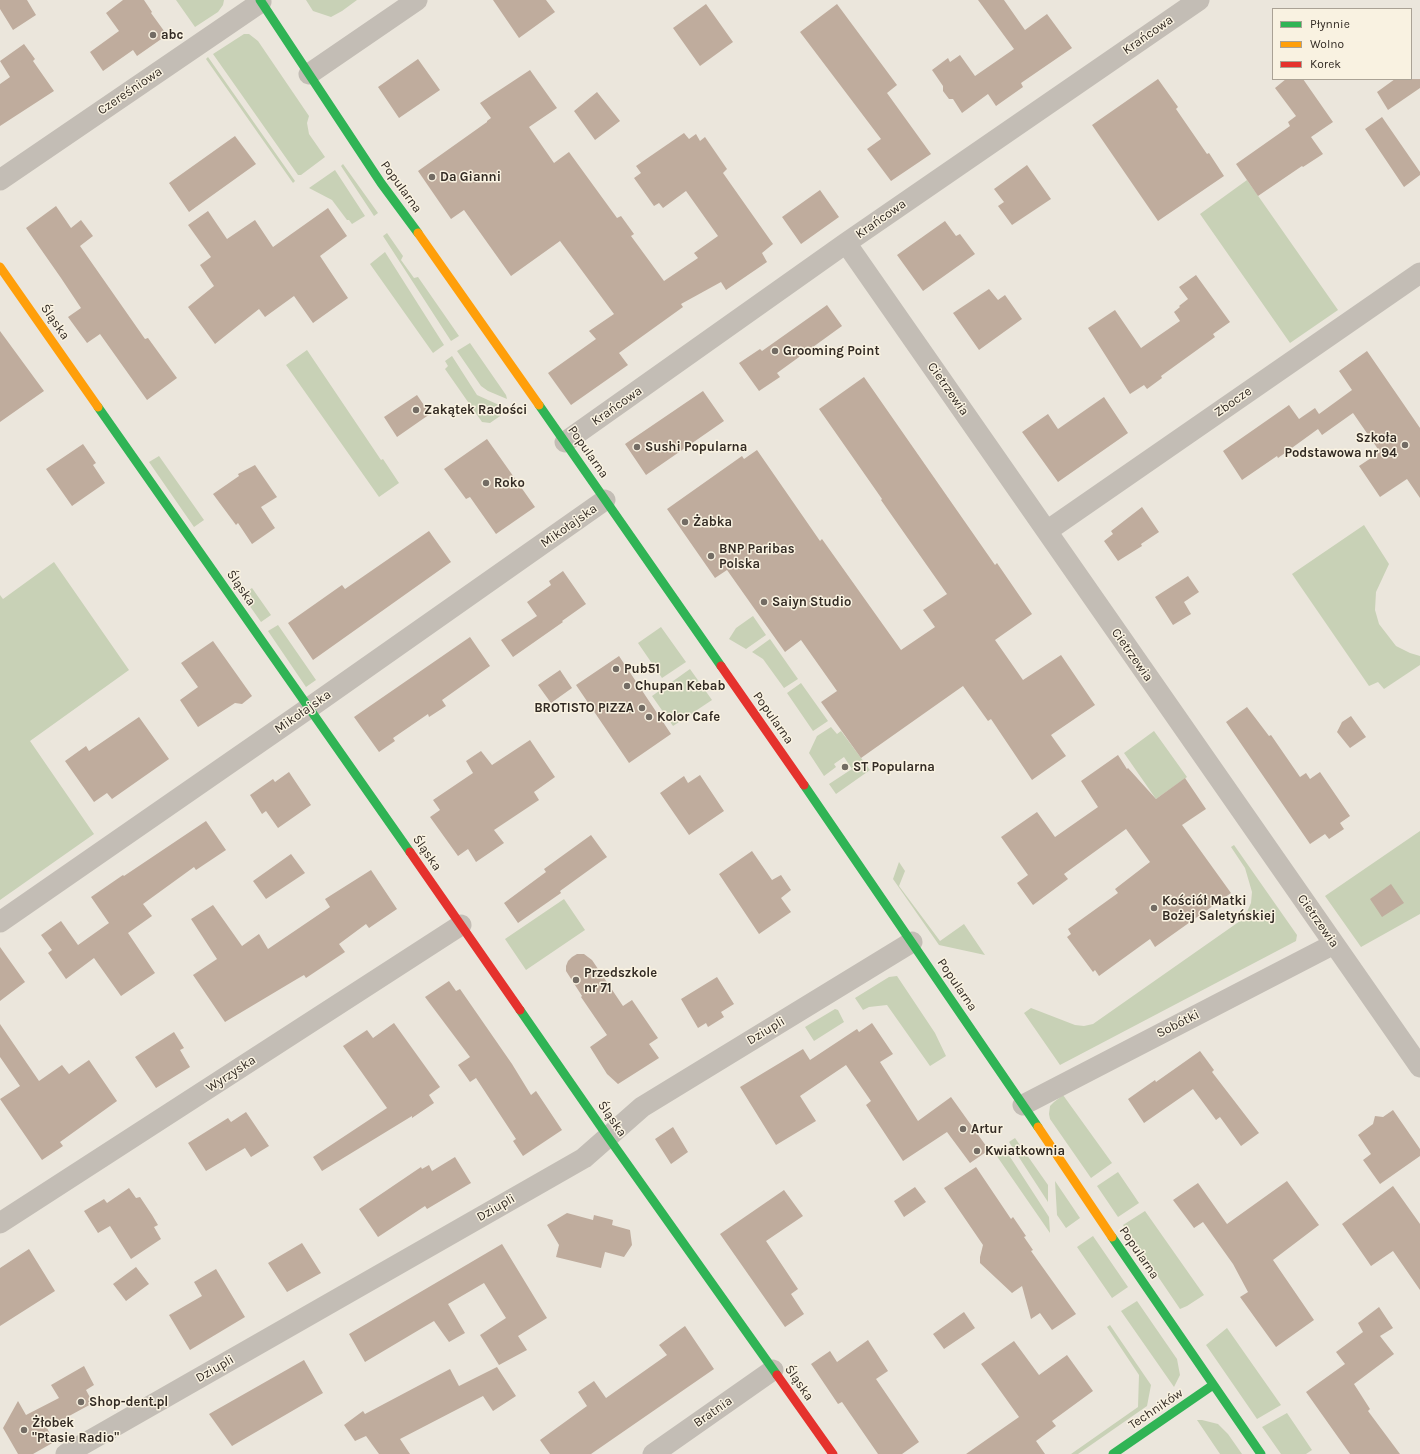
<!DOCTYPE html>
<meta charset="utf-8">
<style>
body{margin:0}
#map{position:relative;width:1420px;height:1454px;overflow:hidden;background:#ebe6dc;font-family:Karla,sans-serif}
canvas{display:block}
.legend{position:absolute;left:1272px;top:8px;width:140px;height:72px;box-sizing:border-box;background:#f9f2e1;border:1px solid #aaa295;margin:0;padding:5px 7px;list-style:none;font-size:12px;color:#332b24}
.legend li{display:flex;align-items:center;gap:8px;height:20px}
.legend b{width:20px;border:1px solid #aaa295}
</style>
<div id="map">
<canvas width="1420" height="1454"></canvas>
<ul class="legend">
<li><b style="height:5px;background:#30b455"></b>Płynnie</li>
<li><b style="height:5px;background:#ff9f0a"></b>Wolno</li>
<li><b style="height:5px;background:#e5322d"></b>Korek</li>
</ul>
</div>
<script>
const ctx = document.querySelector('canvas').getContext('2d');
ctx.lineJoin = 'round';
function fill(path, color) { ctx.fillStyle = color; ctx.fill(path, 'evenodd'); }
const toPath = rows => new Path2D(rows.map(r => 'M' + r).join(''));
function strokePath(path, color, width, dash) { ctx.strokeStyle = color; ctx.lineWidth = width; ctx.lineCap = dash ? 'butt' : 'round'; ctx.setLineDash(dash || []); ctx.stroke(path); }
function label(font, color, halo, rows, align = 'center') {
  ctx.font = font + ' Karla,sans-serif'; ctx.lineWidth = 3; ctx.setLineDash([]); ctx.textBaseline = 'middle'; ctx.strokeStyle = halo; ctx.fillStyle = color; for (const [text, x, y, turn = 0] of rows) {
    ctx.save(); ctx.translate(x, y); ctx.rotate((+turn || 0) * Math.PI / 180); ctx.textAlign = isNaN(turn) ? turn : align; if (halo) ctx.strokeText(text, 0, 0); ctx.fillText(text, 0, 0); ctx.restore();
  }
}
fill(toPath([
 [176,0,224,0,223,5,218,12,195,27],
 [306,0,357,0,342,11,331,17,313,11],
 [244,34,249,34,258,41,309,116,307,123,309,134,325,157,301,175,298,175,213,54],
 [208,57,295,181,293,183,206,59],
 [343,164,378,213,374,216,341,166],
 [335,170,365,216,352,224,349,220,347,220,332,200,309,188],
 [1247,180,1338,310,1290,343,1200,214],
 [387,233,403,256,401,260,414,278,418,277,459,336,451,341,383,236],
 [385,252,444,345,433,353,370,264],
 [470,343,506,395,507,399,488,391,481,386,457,351],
 [307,350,381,460,383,459,399,483,379,497,286,365],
 [452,356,477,395,499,405,502,408,504,412,503,414,490,423,482,422,445,369,448,366,445,361],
 [159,456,204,520,194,527,149,462],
 [1364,525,1389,564,1376,592,1375,610,1379,624,1396,646,1410,653,1420,656,1420,665,1384,689,1378,682,1369,686,1292,574],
 [54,562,129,670,30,741,94,834,0,900,0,595,3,599],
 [252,588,271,615,261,622,242,595],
 [753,616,766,635,746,649,729,639,736,628],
 [278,625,316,680,306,687,268,631],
 [661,627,686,662,662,678,638,643],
 [770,639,798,679,784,688,763,659,752,652],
 [690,669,712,700,673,726,652,696],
 [801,683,828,721,813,731,787,693],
 [831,727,837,734,841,731,870,770,836,794,829,784,852,769,844,757,834,764,836,767,824,776,809,753,817,736],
 [1154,731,1187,777,1156,799,1124,753],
 [1420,831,1420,914,1361,947,1325,896],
 [1234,845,1297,935,1296,941,1060,1065,1024,1013,1031,1008,1075,1025,1084,1026,1093,1024,1240,921,1246,914,1251,903,1252,892,1245,868,1231,847],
 [899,862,905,871,899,886,940,941,964,924,985,955,939,945,893,879],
 [564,899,585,930,526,970,505,939],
 [897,976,935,1033,946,1056,930,1066,887,1005,869,1007,863,1010,855,998,889,977],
 [835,1009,838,1010,844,1022,814,1041,805,1027],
 [1063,1095,1112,1163,1091,1178,1050,1119,1049,1114,1050,1106,1054,1102],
 [1015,1138,1048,1185,1048,1202,1009,1142],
 [1003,1146,1049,1217,1050,1233,994,1152],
 [1118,1172,1139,1203,1118,1217,1097,1186],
 [1055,1181,1080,1218,1066,1228,1057,1215],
 [1145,1211,1204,1295,1187,1306,1180,1309,1123,1225],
 [1093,1236,1128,1287,1112,1298,1077,1247],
 [1137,1301,1177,1359,1180,1375,1174,1387,1121,1311],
 [1110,1325,1151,1385,1147,1406,1078,1454,1071,1454,1138,1407,1139,1375,1107,1327],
 [1227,1328,1281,1405,1257,1419,1206,1345],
 [1287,1413,1312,1450,1306,1454,1281,1454,1262,1427],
 [1197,1420,1202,1420,1218,1424,1228,1434,1242,1454,1220,1454]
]), '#c8d1b6');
fill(toPath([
 [0,0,27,0,36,15,13,30,0,9],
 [123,0,144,0,152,12,151,13,167,35,137,56,133,50,103,71,90,52,119,31,106,13],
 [493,0,546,0,555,12,519,38],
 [978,0,1004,0,1025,30,1047,14,1072,48,1021,83,1023,87,996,106,988,94,962,113,953,99,949,99,943,91,943,86,932,70,948,58,950,62,960,55,975,76,1014,49],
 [706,4,733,42,700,66,673,28],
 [837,4,897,85,887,93,931,154,891,181,867,149,881,139,800,32],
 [24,44,35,59,33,61,54,91,0,126,0,84,10,77,0,61],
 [418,59,440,90,399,118,378,87],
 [530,70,557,108,529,127,554,163,569,152,617,218,621,216,634,234,631,236,664,281,698,258,694,253,718,236,686,191,663,208,659,203,654,206,634,178,641,173,636,166,684,133,689,139,696,134,700,141,705,137,727,169,723,173,773,244,762,253,767,262,726,290,721,282,681,304,683,307,619,353,628,365,571,405,548,373,596,339,589,331,614,314,560,241,511,276,464,210,451,219,418,171,487,122,487,121,491,118,480,103],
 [1158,79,1178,107,1176,109,1207,154,1209,153,1224,176,1158,221,1092,125],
 [1286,79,1303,79,1333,122,1311,137,1323,154,1303,167,1302,166,1258,196,1236,164,1290,126,1288,122,1296,116,1275,88],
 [1395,79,1420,79,1420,88,1388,110,1377,92],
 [597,92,620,121,595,140,574,111],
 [1382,117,1420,172,1420,175,1404,187,1365,129],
 [235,136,256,164,189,212,169,183],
 [1027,165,1051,199,1012,225,998,206,1004,202,994,189],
 [820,190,839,217,801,244,782,217],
 [56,206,71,228,81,220,93,236,80,246,145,339,148,338,177,378,147,400,100,334,87,343,68,317,81,308,61,278,26,228],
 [328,208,347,236,320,256,348,298,313,323,294,296,265,317,259,309,215,344,188,307,214,286,200,265,211,257,188,225,208,211,227,239,255,220,273,247],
 [945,221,956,236,960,234,975,254,923,291,897,255],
 [1196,275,1230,322,1213,334,1215,337,1161,376,1162,378,1147,389,1144,385,1130,394,1088,328,1115,310,1141,348,1180,321,1174,312,1180,307,1179,306,1188,299,1179,287],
 [989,289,998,300,1005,295,1022,319,979,350,953,313],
 [827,305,842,326,777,373,780,377,759,391,739,363,760,349,762,351],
 [0,331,44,391,0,422],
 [1367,351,1420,428,1420,498,1407,479,1380,497,1359,466,1380,452,1353,413,1322,435,1318,429,1278,458,1277,456,1242,480,1223,451,1289,405,1299,419,1315,408,1319,414,1352,390,1339,371],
 [864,377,995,565,997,563,1032,614,995,640,1023,680,1061,655,1095,705,1051,735,1066,756,1032,780,991,719,988,721,963,686,861,758,821,702,837,691,801,640,785,652,727,570,715,578,667,509,742,456,744,459,757,450,820,541,822,539,901,650,935,627,923,610,947,594,881,500,882,499,819,409],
 [703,391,724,421,646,475,625,444],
 [417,395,430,414,397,437,384,417],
 [1104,397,1128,433,1058,482,1022,432,1048,414,1058,429],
 [487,439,535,507,496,534,470,497,466,499,444,469],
 [83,444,96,463,93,465,105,483,72,506,46,469],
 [255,465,277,497,261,507,275,528,252,544,238,523,236,525,213,494,239,476,238,474],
 [1142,507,1159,532,1141,544,1142,546,1118,561,1104,541,1113,534,1111,531],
 [429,531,451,562,313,660,288,623,342,585,345,589],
 [563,571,586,604,562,621,563,622,513,657,501,640,537,616,527,602,551,585,549,581],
 [1188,576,1199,592,1184,602,1191,614,1173,625,1155,597],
 [470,637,490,666,442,700,446,706,429,717,428,714,393,738,395,741,379,752,354,717],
 [213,641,252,696,242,704,235,703,198,727,180,700,198,687,181,663],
 [619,656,671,734,629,763,576,685],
 [560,670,572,688,551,703,538,685],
 [1247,707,1269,736,1271,735,1300,777,1306,773,1310,779,1320,772,1350,816,1340,823,1344,829,1329,839,1325,834,1310,844,1226,722],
 [1351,716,1366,737,1350,748,1337,732,1342,722],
 [139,717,169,759,112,799,107,793,94,802,65,761,86,746,89,751],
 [530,740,555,777,534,792,539,800,494,830,504,843,476,862,468,849,458,856,430,817,440,810,433,800,473,773,466,761,481,751,492,765],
 [1118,755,1127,769,1128,768,1156,799,1185,778,1206,809,1182,825,1231,893,1155,947,1150,939,1099,976,1095,970,1093,972,1067,937,1071,934,1068,929,1118,893,1115,889,1150,862,1126,829,1064,874,1068,879,1033,905,1017,883,1028,875,1001,837,1037,812,1055,837,1098,807,1081,781],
 [289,772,311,805,278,828,266,811,262,814,250,795,273,779,275,782],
 [700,775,724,811,689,835,660,793,684,776,688,783],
 [206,821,226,850,196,870,194,867,143,904,152,916,128,933,155,973,121,996,94,958,66,979,48,953,52,950,41,935,61,921,78,945,109,923,91,897,123,875,124,876],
 [591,835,607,857,560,891,561,893,518,923,504,903,546,872,544,869],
 [752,851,772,880,781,875,791,890,781,898,791,912,759,934,719,874],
 [291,854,305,873,266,899,253,881],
 [371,870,397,909,369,928,366,924,339,944,345,952,306,978,304,975,297,979,225,1022,193,975,217,959,191,919,213,905,242,946,259,934,268,949,330,907,325,899],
 [1391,884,1404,903,1382,917,1370,899],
 [0,947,25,982,0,1001],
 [577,954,584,954,592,960,623,1006,632,1000,658,1038,649,1044,659,1058,618,1084,607,1074,590,1047,607,1035,581,997,582,996,566,971,566,966,568,961,572,957],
 [717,977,734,1004,721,1012,724,1017,708,1027,706,1023,698,1028,681,999],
 [449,981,456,991,460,989,512,1064,531,1095,536,1091,562,1130,523,1156,513,1141,516,1139,476,1078,470,1082,458,1065,470,1057,425,997],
 [394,1023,440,1087,429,1095,434,1103,412,1118,412,1116,322,1171,313,1157,387,1108,343,1046,367,1030,373,1038],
 [872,1023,893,1054,880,1062,918,1121,951,1097,989,1150,970,1163,947,1132,903,1161,866,1105,871,1101,846,1065,800,1096,816,1121,776,1145,740,1087,803,1049,810,1060,857,1029,859,1032],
 [0,1024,39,1081,62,1065,69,1074,89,1060,117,1101,60,1142,63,1146,42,1160,0,1099,20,1086,0,1057],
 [174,1032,184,1048,180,1050,190,1067,156,1088,135,1057],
 [1200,1051,1214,1070,1212,1072,1259,1133,1241,1146,1220,1117,1216,1120,1193,1089,1144,1123,1128,1099,1155,1080,1156,1082],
 [1393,1110,1420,1149,1420,1156,1380,1184,1363,1160,1371,1154,1358,1135,1373,1124,1375,1116,1383,1117],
 [246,1112,269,1146,251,1157,245,1148,206,1171,188,1143,228,1118,231,1122],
 [673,1127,688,1152,671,1164,655,1139],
 [455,1157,471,1183,427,1209,425,1206,378,1237,359,1209,421,1167,422,1169,429,1165,432,1171],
 [976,1167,1011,1219,1013,1217,1026,1236,1024,1237,1033,1250,1031,1251,1076,1314,1052,1330,1040,1313,1031,1319,1022,1286,1012,1293,980,1263,980,1257,983,1245,944,1188],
 [1287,1181,1319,1225,1273,1260,1314,1320,1276,1347,1240,1297,1248,1292,1233,1264,1203,1222,1194,1228,1173,1200,1198,1183,1227,1224],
 [1393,1186,1420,1224,1420,1290,1393,1251,1371,1266,1342,1224],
 [915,1187,926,1202,904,1217,894,1201],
 [129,1188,136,1198,140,1197,152,1215,158,1225,154,1227,161,1239,131,1259,110,1226,98,1233,84,1211,104,1199,107,1203],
 [784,1190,803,1216,766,1241,798,1289,791,1294,804,1314,785,1327,720,1234],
 [567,1213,593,1220,594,1215,613,1220,612,1225,630,1230,632,1245,624,1257,605,1252,601,1268,556,1257,559,1245,547,1225],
 [302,1243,321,1273,287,1292,268,1263],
 [502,1244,547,1318,518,1336,527,1350,499,1365,480,1335,506,1318,484,1283,448,1304,465,1333,449,1342,434,1321,365,1362,349,1334],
 [29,1249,55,1291,0,1326,0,1268],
 [136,1267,149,1284,126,1301,113,1284],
 [216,1269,245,1317,190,1350,169,1315,202,1296,194,1282],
 [1379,1307,1393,1328,1380,1336,1394,1354,1354,1384,1370,1409,1368,1411,1400,1454,1350,1454,1306,1392,1345,1364,1336,1352,1363,1332,1358,1323],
 [964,1312,975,1328,944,1349,933,1334],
 [685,1326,714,1369,591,1454,550,1454,540,1440,587,1406,578,1392,594,1381,606,1398,667,1355,659,1345],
 [868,1340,888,1371,876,1379,919,1442,902,1454,878,1454,842,1402,838,1404,811,1364,830,1351,837,1362],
 [1014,1341,1039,1375,1067,1355,1093,1391,1052,1421,1056,1426,1036,1441,1045,1454,966,1454,1019,1417,981,1364],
 [304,1360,323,1393,232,1446,209,1414],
 [84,1366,94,1385,86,1390,93,1403,47,1428,54,1442,33,1454,18,1454,3,1428,18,1401,26,1415,59,1398,51,1385],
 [497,1367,516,1396,493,1411,483,1396,400,1439,410,1454,379,1454,366,1436,355,1441,344,1425,363,1411,365,1414,450,1369,459,1386]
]), '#bfac9d');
strokePath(toPath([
 [309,74,417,0],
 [0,180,261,2],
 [846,243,1420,1067],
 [565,442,846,243,1199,0],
 [1047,531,1420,273],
 [0,922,309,708,605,500],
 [1023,1105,1334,944],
 [0,1223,461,925],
 [66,1454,584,1158,642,1107,912,942],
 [653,1454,773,1370]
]), '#c3bdb5', 21);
strokePath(toPath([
 [260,0,381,183,418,233],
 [539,405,721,666],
 [98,407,410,852],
 [804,785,1038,1127],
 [520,1010,608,1137,777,1375],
 [1112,1237,1261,1454],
 [1113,1454,1213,1385]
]), '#30b455', 9);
strokePath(toPath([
 [418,233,539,405],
 [0,267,98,407],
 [1038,1127,1112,1237]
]), '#ff9f0a', 9);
strokePath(toPath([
 [721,666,804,785],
 [410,852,520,1010],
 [777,1375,833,1454]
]), '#e5322d', 9);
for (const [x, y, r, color] of [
 [153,35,4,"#736c64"],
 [432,177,4,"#736c64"],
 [775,351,4,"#736c64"],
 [416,410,4,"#736c64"],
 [1405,445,4,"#736c64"],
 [637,447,4,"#736c64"],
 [486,483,4,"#736c64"],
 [685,522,4,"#736c64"],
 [711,556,4,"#736c64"],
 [764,602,4,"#736c64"],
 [616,669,4,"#736c64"],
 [627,686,4,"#736c64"],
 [642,708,4,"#736c64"],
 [649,717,4,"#736c64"],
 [845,767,4,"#736c64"],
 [1154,908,4,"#736c64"],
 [576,980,4,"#736c64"],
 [963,1129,4,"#736c64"],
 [977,1151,4,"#736c64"],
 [81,1402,4,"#736c64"],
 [24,1430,4,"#736c64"]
]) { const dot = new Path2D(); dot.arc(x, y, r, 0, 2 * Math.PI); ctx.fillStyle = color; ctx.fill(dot); strokePath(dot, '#f9f2e1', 1.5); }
label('bold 13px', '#332b24', '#f9f2e1', [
 ["abc",161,35],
 ["Da Gianni",440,177],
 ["Grooming Point",783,351],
 ["Zakątek Radości",424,410],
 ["Szkoła",1397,438,"right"],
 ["Podstawowa nr 94",1397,453,"right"],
 ["Sushi Popularna",645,447],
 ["Roko",494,483],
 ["Żabka",693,522],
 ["BNP Paribas",719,549],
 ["Polska",719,564],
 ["Saiyn Studio",772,602],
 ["Pub51",624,669],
 ["Chupan Kebab",635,686],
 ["BROTISTO PIZZA",634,708,"right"],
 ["Kolor Cafe",657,717],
 ["ST Popularna",853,767],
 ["Kościół Matki",1162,901],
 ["Bożej Saletyńskiej",1162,916],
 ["Przedszkole",584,973],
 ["nr 71",584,988],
 ["Artur",971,1129],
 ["Kwiatkownia",985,1151],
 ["Shop-dent.pl",89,1402],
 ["Żłobek",32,1423],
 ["\"Ptasie Radio\"",32,1438]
], 'left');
label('13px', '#332b24', '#f9f2e1', [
 ["Krańcowa",1148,35,-35],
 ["Czereśniowa",130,91,-34],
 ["Popularna",401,187,54],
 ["Krańcowa",881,219,-35],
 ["Śląska",55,322,55],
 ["Cietrzewia",948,389,55],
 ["Zbocze",1233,402,-35],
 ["Krańcowa",617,406,-35],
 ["Popularna",588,452,55],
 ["Mikołajska",569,526,-35],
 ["Śląska",241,588,55],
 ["Cietrzewia",1132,655,55],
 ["Mikołajska",303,712,-35],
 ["Popularna",773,718,55],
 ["Śląska",427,853,55],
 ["Cietrzewia",1318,921,55],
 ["Popularna",957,985,56],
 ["Sobótki",1178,1024,-27],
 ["Dziupli",766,1031,-31],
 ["Wyrzyska",231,1074,-33],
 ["Śląska",612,1119,55],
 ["Dziupli",496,1208,-30],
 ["Popularna",1139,1253,56],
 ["Dziupli",215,1369,-30],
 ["Śląska",799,1383,55],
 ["Techników",1156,1409,-34],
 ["Bratnia",713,1412,-35]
]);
</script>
